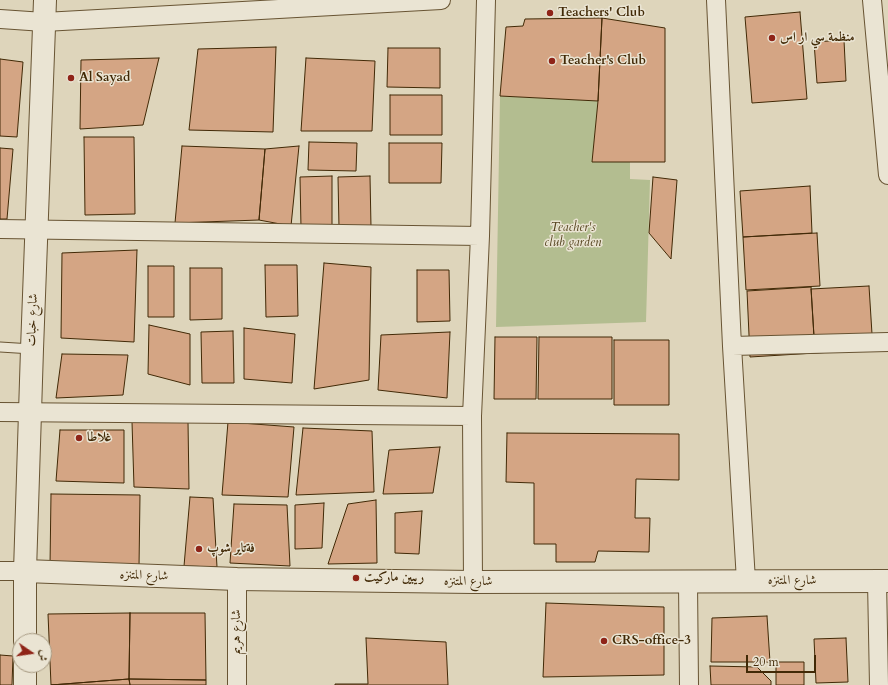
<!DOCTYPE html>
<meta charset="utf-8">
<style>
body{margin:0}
#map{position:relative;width:888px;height:685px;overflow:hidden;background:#ded5bb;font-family:Cardo,Amiri,serif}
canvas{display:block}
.north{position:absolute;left:12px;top:633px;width:40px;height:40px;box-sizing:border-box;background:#eae4d3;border:1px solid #a69981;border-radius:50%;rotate:103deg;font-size:11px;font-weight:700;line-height:16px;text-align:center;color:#412906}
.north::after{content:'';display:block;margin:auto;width:14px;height:18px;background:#8f2418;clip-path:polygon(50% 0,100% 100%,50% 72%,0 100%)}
.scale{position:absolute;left:746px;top:655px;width:70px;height:18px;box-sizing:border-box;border:2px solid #412906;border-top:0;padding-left:5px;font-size:12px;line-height:14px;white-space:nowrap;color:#412906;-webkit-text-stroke:3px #eae4d3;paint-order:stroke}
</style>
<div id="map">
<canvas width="888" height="685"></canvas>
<div class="north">ش</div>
<div class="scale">20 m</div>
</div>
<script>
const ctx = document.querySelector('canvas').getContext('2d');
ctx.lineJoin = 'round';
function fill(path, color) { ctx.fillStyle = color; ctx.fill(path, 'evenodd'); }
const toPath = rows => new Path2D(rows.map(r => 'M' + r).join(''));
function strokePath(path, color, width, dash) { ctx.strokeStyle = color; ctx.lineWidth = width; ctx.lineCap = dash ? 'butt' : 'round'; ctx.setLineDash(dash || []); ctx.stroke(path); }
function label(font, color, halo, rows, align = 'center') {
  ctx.font = font + ' Cardo,Amiri,serif'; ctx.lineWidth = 3; ctx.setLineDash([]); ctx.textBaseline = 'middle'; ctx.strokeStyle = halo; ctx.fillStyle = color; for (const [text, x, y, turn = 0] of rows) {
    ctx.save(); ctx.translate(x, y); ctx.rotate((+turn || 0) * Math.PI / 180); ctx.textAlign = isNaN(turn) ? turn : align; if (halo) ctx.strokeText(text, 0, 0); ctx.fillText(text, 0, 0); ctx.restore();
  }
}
fill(toPath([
 [500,96,598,101,592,162,630,162,630,179,650,180,646,322,496,327]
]), '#b3bd90');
const building = toPath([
 [800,12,807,99,752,103,745,17,800,12],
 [602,18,665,28,665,162,592,162,598,101,602,18],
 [602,18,598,101,500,96,506,27,523,26,525,19,602,18],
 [844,40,846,81,817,83,814,42,844,40],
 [276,47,273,132,189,130,198,49,276,47],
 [388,48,440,48,440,88,387,87,388,48],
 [159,58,143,125,80,129,81,60,159,58],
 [306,58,375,61,372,131,301,131,306,58],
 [0,59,23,62,17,137,0,136,0,59],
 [390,95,442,95,442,135,390,135,390,95],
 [84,137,134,137,135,214,85,215,84,137],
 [309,142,357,143,356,171,308,170,309,142],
 [389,143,442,143,441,183,389,183,389,143],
 [182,146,265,149,259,220,175,223,182,146],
 [299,146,291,226,259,220,265,149,299,146],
 [0,148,13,149,7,219,0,219,0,148],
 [332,176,332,228,301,228,300,177,332,176],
 [370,176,371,227,339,228,338,177,370,176],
 [653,177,677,180,671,259,649,233,653,177],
 [810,186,812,233,743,237,740,191,810,186],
 [817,233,820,286,746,290,743,237,817,233],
 [137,250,134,342,61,338,62,253,137,250],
 [324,263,371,267,369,380,314,389,324,263],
 [265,265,297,265,298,316,266,317,265,265],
 [148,266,174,266,174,317,148,317,148,266],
 [190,268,222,268,222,319,190,320,190,268],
 [417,270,449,270,450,321,417,322,417,270],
 [869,286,873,350,815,353,811,289,869,286],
 [811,287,815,353,750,357,747,291,811,287],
 [149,325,190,334,190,385,148,374,149,325],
 [244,328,295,334,292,383,244,379,244,328],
 [233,331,234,383,202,383,201,332,233,331],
 [450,332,447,398,378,390,381,335,450,332],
 [495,337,537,337,536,399,494,399,495,337],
 [539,337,612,337,612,399,538,399,539,337],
 [614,340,669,340,669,405,614,405,614,340],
 [62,354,128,355,123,395,56,398,62,354],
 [188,421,189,489,134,487,132,422,188,421],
 [228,422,294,427,288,497,222,495,228,422],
 [303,428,372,431,374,492,296,495,303,428],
 [60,430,124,430,124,483,56,481,60,430],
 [507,433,679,434,679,480,636,479,635,518,650,518,649,552,598,551,595,562,556,562,556,544,534,544,534,483,506,482,507,433],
 [440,447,433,493,383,494,389,450,440,447],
 [51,494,140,495,139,567,50,566,51,494],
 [190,497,213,498,217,567,184,566,190,497],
 [376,500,377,563,328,564,348,504,376,500],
 [324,503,322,548,295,549,295,505,324,503],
 [234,504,287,505,290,566,230,563,234,504],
 [422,511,419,554,395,553,395,513,422,511],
 [546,603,664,607,664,675,543,677,546,603],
 [130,613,205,613,206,680,129,679,130,613],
 [130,613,129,679,51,685,48,614,130,613],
 [767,616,770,662,711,662,712,618,767,616],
 [366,638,446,642,448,685,335,685,335,684,368,684,366,638],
 [846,638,848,682,816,683,814,639,846,638],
 [0,655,13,656,12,685,0,685,0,655],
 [776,662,804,662,804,685,776,685,776,662],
 [710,666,757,667,771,681,771,685,711,685,710,666],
 [129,679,206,680,206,685,130,685,129,679],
 [129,679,130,685,51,685,129,679]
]);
fill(building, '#d4a584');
strokePath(building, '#412906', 1);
const service = toPath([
 [0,347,32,349]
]);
const minor = toPath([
 [716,0,732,346,746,581],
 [872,0,888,175],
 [0,19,44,22,441,0],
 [0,229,480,236],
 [732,346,888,342],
 [0,412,472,416],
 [0,571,25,571],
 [237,579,237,685],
 [877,581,879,685],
 [473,582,472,416,480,236,486,0],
 [688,582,689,685]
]);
const tertiary = toPath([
 [25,571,237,579,473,582,888,581],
 [25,641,25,571,32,349,45,0],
 [25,685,25,665]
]);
strokePath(service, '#685433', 11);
strokePath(minor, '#685433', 20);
strokePath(tertiary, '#685433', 24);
strokePath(service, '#eae4d3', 9);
strokePath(minor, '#eae4d3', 18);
strokePath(tertiary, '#eae4d3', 22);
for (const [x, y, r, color] of [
 [550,13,4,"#8f2418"],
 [772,38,4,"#8f2418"],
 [552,61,4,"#8f2418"],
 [71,78,4,"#8f2418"],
 [79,438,4,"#8f2418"],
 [199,549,4,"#8f2418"],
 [356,578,4,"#8f2418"],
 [604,641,4,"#8f2418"]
]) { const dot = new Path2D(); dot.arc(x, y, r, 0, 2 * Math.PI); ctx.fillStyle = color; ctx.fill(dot); strokePath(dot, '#eae4d3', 1.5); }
label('bold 13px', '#412906', '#eae4d3', [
 ["Teachers' Club",558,13],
 ["منظمة سي ار اس",780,38],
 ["Teacher's Club",560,61],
 ["Al Sayad",79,78],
 ["غلاطا",87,438],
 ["فةتاير شوپ",207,549],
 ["ريبين ماركيت",364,578],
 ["CRS-office-3",612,641]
], 'left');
label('italic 13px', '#584722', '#eae4d3', [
 ["Teacher's",573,228],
 ["club garden",573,243]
]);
label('13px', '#412906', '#eae4d3', [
 ["شارع خبات",33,320,-88],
 ["شارع المتنزه",144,576,2],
 ["شارع المتنزه",792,581],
 ["شارع المتنزه",468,582],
 ["شارع هريم",237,632,-90]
]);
</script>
